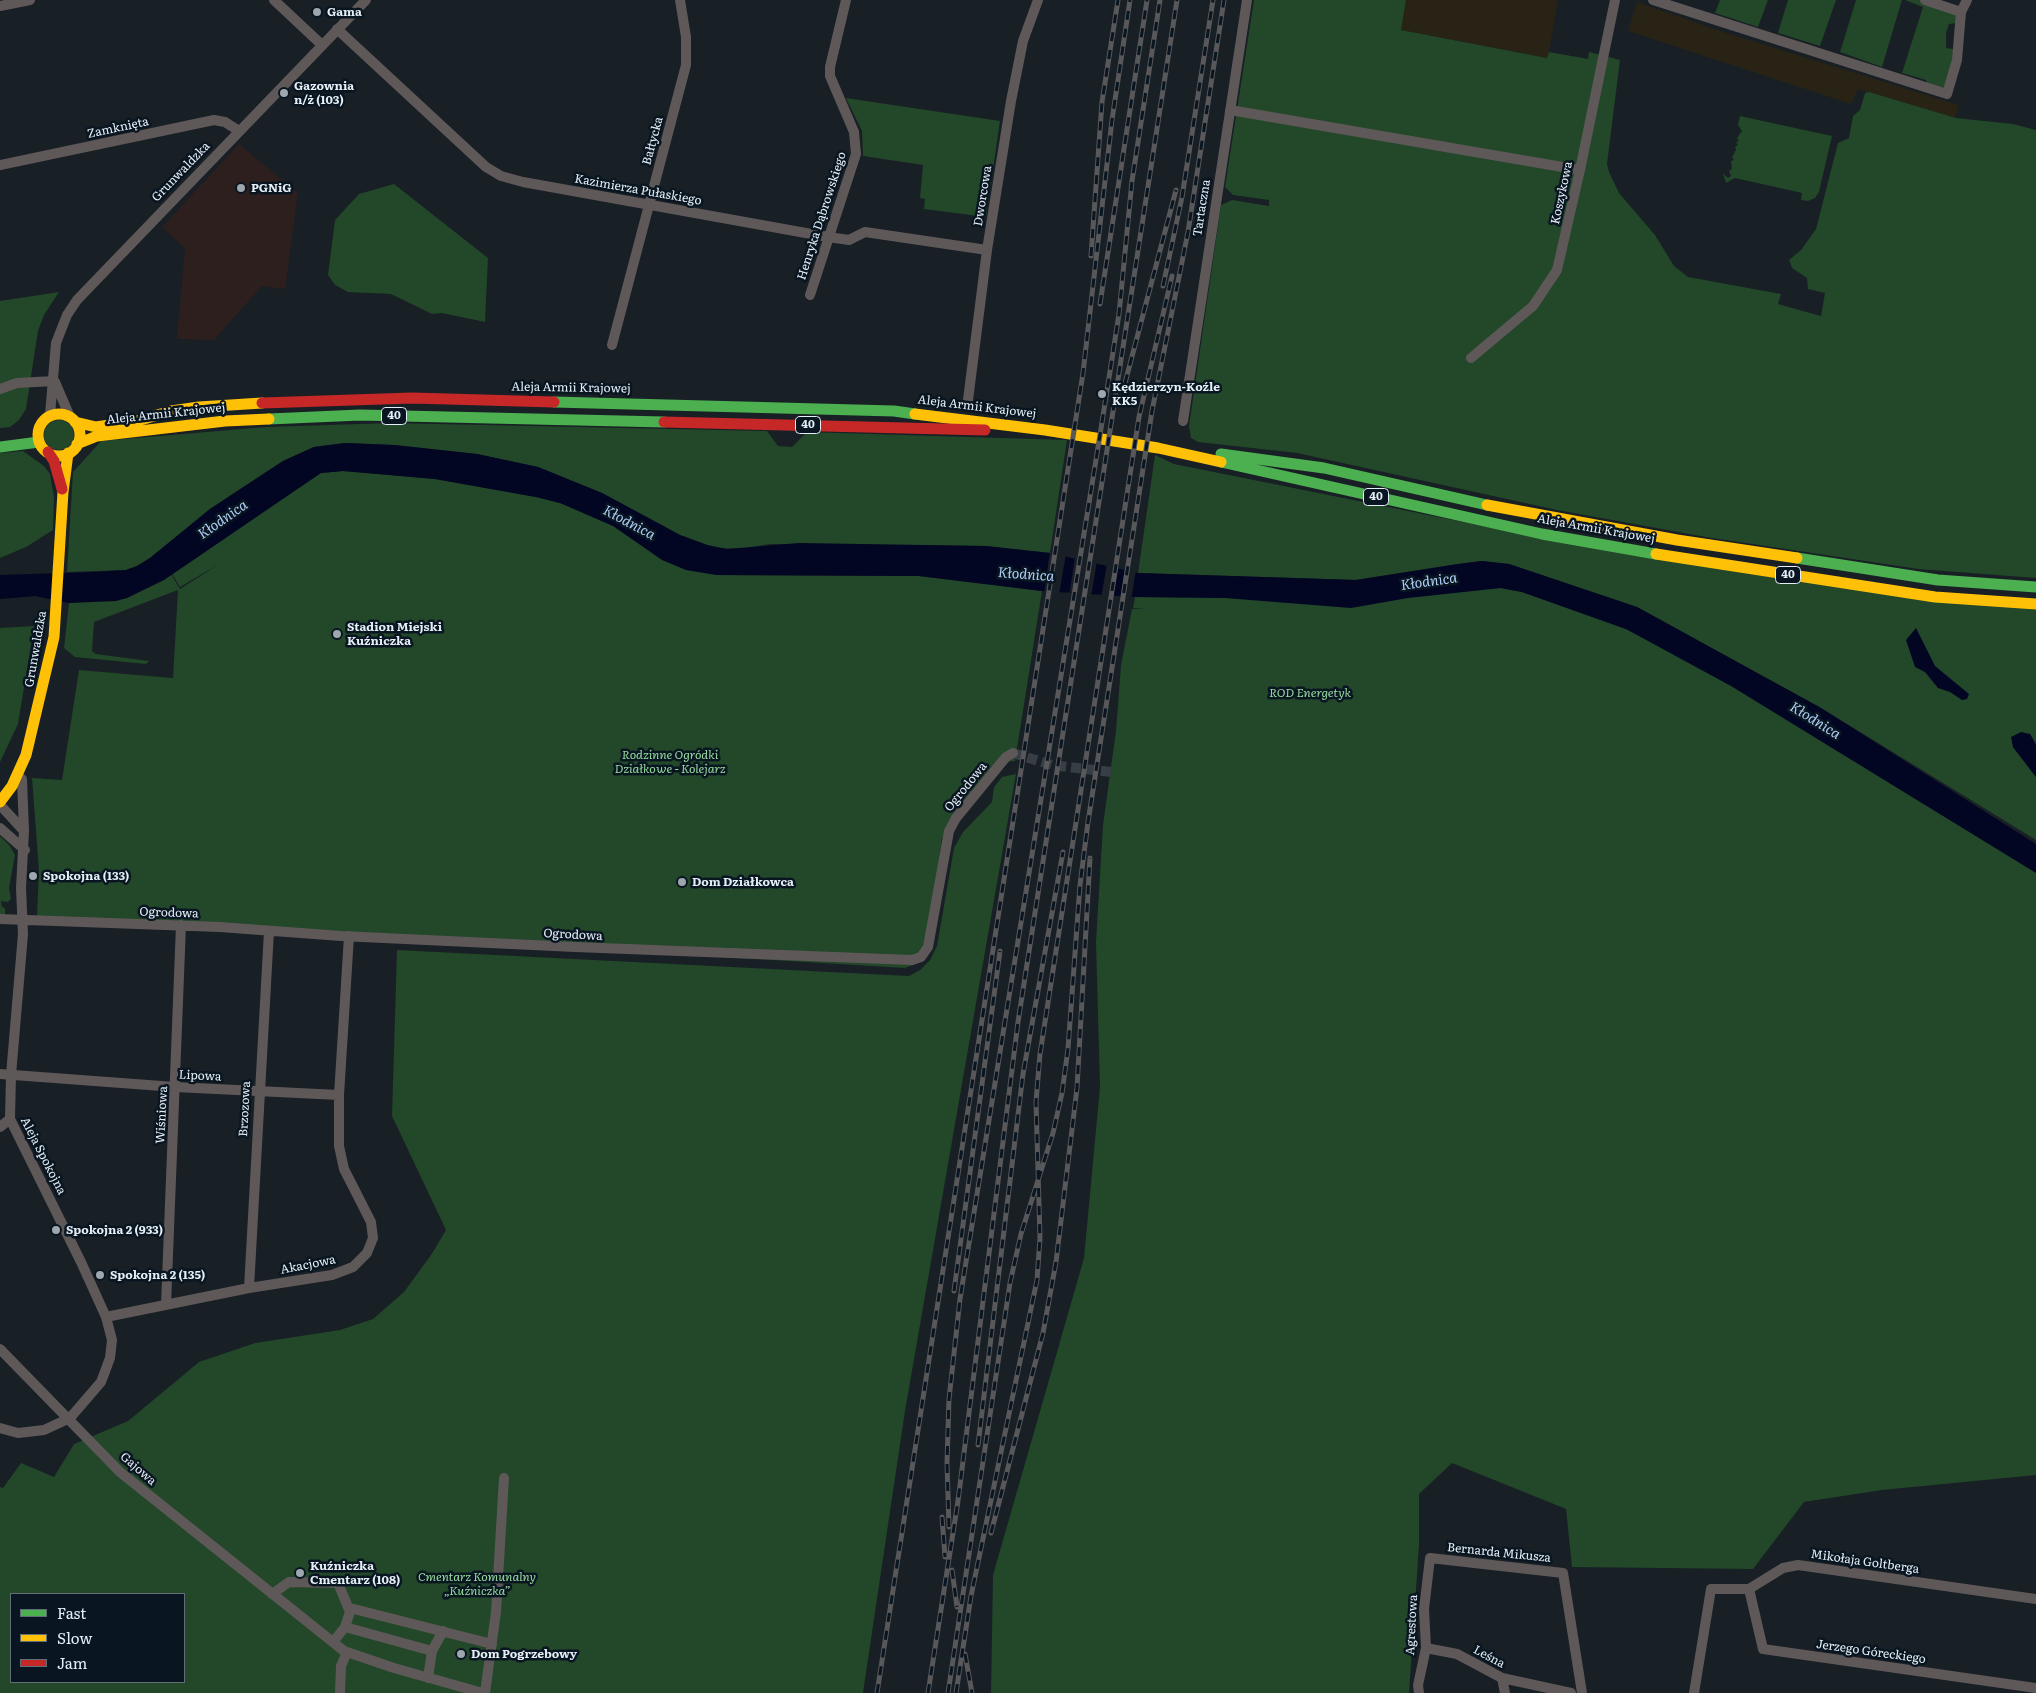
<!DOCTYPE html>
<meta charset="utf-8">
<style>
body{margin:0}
#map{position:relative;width:2036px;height:1693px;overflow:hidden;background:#181f25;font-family:Literata,serif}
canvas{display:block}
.legend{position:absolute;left:10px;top:1593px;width:175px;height:90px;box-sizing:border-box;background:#091621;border:1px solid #616d77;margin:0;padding:6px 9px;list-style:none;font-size:15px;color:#e6eff8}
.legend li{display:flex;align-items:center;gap:10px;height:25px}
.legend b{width:25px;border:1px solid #616d77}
</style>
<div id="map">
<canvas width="2036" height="1693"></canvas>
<ul class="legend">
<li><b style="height:6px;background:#4caf50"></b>Fast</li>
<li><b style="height:6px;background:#ffc107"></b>Slow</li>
<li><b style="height:6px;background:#c62828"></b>Jam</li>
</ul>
</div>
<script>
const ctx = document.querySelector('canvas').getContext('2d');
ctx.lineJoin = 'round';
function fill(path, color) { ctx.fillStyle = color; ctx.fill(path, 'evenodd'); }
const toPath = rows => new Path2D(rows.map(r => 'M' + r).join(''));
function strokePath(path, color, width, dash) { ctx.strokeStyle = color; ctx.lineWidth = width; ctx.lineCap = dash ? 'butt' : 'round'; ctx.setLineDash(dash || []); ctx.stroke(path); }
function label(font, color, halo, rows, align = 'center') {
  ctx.font = font + ' Literata,serif'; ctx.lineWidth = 5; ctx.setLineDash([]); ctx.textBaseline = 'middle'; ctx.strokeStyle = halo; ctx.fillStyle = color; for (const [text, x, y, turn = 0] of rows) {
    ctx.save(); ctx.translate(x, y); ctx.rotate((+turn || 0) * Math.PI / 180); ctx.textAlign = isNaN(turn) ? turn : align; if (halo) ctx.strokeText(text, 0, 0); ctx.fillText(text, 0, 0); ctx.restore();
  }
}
fill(toPath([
 [239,144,298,193,285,289,262,286,214,340,177,339,185,248,162,227]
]), '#2e1f1f');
fill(toPath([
 [1406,0,1558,0,1548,58,1401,30],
 [1637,2,1720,31,1959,105,1955,118,1858,89,1851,104,1628,31]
]), '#292315');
fill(toPath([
 [1254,0,1406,0,1401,30,1547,58,1549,52,1588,59,1589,52,1620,60,1607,164,1609,172,1619,193,1655,235,1674,266,1688,277,1781,294,1778,304,1821,316,1825,293,1808,289,1807,278,1792,268,1789,260,1801,250,1816,229,1838,143,1849,138,1853,116,1860,110,1865,93,1869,92,1956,118,2013,124,2036,130,2036,578,1918,569,1706,537,1557,510,1297,453,1198,442,1191,438,1189,426,1221,205,1232,200,1269,206,1269,200,1233,195,1225,187],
 [1720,0,1768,0,1758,27,1715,13],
 [1788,0,1836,0,1820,46,1778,33],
 [1856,0,1902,0,1882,67,1840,52],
 [1905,0,1925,0,1956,10,1956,23,1949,24,1946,33,1946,48,1953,49,1953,61,1945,88,1928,86,1926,80,1902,73,1923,7],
 [846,98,1000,121,986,217,924,209,925,199,920,198,923,165,863,156,862,131],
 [1740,116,1832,136,1819,192,1815,198,1808,201,1801,200,1802,193,1735,178,1726,183,1723,173,1728,178,1731,176,1729,171,1732,169,1731,161,1734,160,1732,157,1736,150,1735,147,1738,145,1736,142,1739,141,1737,138,1742,131,1738,125],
 [394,184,488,258,485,322,442,313,432,314,391,294,348,292,335,285,328,275,335,220,359,194],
 [59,292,44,315,38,331,26,409,19,420,10,427,0,428,0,301],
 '44 435a15 15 0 1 1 30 0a15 15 0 1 1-30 0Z',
 [391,423,767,431,778,446,792,447,807,432,1067,440,1050,553,986,546,770,544,741,549,716,548,680,535,602,493,538,467,477,454,394,445,345,443,314,447,283,461,210,509,150,558,137,566,126,570,67,572,73,472,101,441,265,427],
 [23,451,44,466,50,474,54,497,53,530,26,547,0,558,0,453],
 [1155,455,1174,464,1533,536,2036,610,2036,744,2030,734,2013,747,2036,777,2036,840,1821,708,1637,607,1509,564,1482,561,1458,564,1356,580,1138,573],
 [343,471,435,479,536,497,560,503,601,519,716,575,919,576,1042,591,1015,761,1005,762,942,838,929,936,918,963,905,968,37,916,39,871,32,778,62,780,79,670,173,678,178,590,94,622,92,651,96,654,149,661,146,664,75,657,64,648,69,603,127,598,171,574,180,589,219,564,180,587,172,574,301,485,321,473],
 [1483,585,1522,592,1626,629,1667,649,1766,705,2036,871,2036,1475,1882,1490,1804,1502,1753,1569,1572,1567,1566,1509,1452,1463,1419,1494,1419,1545,1409,1693,991,1693,993,1575,1084,1258,1100,1087,1096,942,1103,825,1116,731,1121,665,1132,609,1146,608,1133,608,1135,597,1278,598],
 [34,626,18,724,0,762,0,628],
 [1016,774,905,1411,863,1693,0,1693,0,1487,3,1488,21,1463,54,1477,74,1444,128,1421,199,1362,255,1343,340,1330,373,1319,404,1292,431,1255,446,1230,392,1116,397,950,909,976,920,970,930,960,937,946,954,848,963,832,992,802,994,787,1002,777],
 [11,1594,184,1594,184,1682,11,1682],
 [0,836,10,846,15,855,9,888,11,899,8,902,1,901,2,907,5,908,5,915,0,915]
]), '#224729');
fill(toPath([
 [345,443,394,445,477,454,538,467,602,493,680,535,707,545,727,549,799,543,986,546,1050,553,1138,573,1356,580,1458,564,1482,561,1509,564,1637,607,1821,708,2036,844,2036,873,1731,686,1626,629,1522,592,1501,588,1408,598,1351,608,1225,598,1135,597,1042,591,919,576,716,575,686,570,662,560,613,526,560,503,536,497,435,479,343,471,321,473,164,580,127,598,116,601,69,603,35,596,0,599,0,575,93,572,126,570,137,566,150,558,210,509,283,461,314,447],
 [1916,628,1935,666,1969,694,1967,699,1962,700,1950,692,1938,688,1925,672,1915,667,1906,640],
 [2021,732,2030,734,2036,745,2036,777,2013,747,2011,737]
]), '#020623');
fill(toPath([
 [1050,551,1066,554,1059,595,1044,594],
 [1075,557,1097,561,1091,597,1069,596],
 [1107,564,1119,566,1113,598,1101,598],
 [1125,568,1136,570,1131,600,1120,599]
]), '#181f25');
strokePath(toPath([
 [1013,753,1052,765,1111,772]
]), '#373e45', 10, [10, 5]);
strokePath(toPath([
 [274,0,322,45],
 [1653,0,1947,94,1957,60,1961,12],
 [1925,0,1961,12,1967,0],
 [0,6,30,0],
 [337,29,486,167,501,176,523,182,828,237,849,240,865,232,987,250],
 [1230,110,1580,170],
 [0,165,214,120,225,122,239,131],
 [810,295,856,154,854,132,830,76,830,67,846,0],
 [612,345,686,65,686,37,680,0],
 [1471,358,1533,306,1557,270,1580,170,1615,0],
 [55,382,70,417],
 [0,389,17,383,54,381],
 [968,400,987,250,1011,101,1023,41,1038,0],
 [50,415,56,343,67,315,77,300,366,0],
 [1183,421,1247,0],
 [0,805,24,831],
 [0,828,25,850],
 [0,919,220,927,341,936,575,947,912,960,921,957,928,947,949,831,956,818,1006,757,1013,753],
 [0,1074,175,1087,339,1095],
 [0,1127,10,1119],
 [249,1288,269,931],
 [166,1305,181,925],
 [106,1317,249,1288,332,1275,353,1267,367,1253,373,1238,371,1222,344,1169,339,1146,339,1095,349,936],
 [0,1349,120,1472,344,1651,394,1668,483,1693],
 [0,1428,18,1433,44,1430,70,1418,101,1382,110,1358,112,1340,106,1317,81,1262,10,1119,11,1075,23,934,21,888,24,831,22,779,17,776],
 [1749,1589,1763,1649,2036,1688],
 [272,1594,289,1582,338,1583,350,1612,345,1627,333,1642],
 [350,1608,492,1644],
 [345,1627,432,1651],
 [1426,1648,1457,1654,1502,1678,1571,1693],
 [428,1678,432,1651,443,1631],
 [1502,1678,1505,1693],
 [340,1693,341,1666,347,1652],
 [485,1693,496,1612,504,1478],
 [1419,1693,1418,1685,1426,1648,1424,1609,1430,1558,1563,1573,1582,1693],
 [1694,1693,1711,1589,1749,1589,1783,1568,1798,1565,2036,1599]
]), '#5f5859', 10);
strokePath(toPath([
 [554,402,894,411,915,414],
 [269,419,360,415,664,422],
 [0,447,39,442],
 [1221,454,1324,468,1487,505],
 [1221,462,1542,534,1656,554],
 [1797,558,1938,580,2036,587]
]), '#4caf50', 11);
strokePath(toPath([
 [915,414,1045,430,1158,448,1221,462],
 '38 435a21 21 0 1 1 42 0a21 21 0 1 1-42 0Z',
 [75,422,96,427,137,421,171,411,199,407,262,403],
 [77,444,97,436,225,421,269,419],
 [1487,505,1677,540,1797,558],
 [1656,554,1935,597,2036,604],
 [0,802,12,786,26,755,54,637,63,492,68,453]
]), '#ffc107', 11);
strokePath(toPath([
 [262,403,412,398,554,402],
 [664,422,985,430],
 [48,452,54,461,62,489]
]), '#c62828', 11);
const rail = toPath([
 [1091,256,1102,102,1118,0],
 [1163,286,1182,197,1213,0],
 [1100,304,1147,0],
 [1125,383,1176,190],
 [954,1291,1000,951],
 [978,1445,1023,1074,1063,852],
 [942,1517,945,1557],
 [949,1527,947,1463,949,1399,960,1299,1100,435,1119,314,1132,181,1160,0],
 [991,1533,1043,1333,1056,1262,1077,1088,1090,858],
 [952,1570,957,1607],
 [965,1654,972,1693],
 [877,1693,1083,373,1112,120,1130,0],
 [928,1693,958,1501,1018,1022,1177,0],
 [948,1693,1010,1283,1021,1234,1053,1133,1062,1093,1068,1049,1080,885,1088,822,1152,411,1188,232,1224,0],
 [956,1693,971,1596,1037,1280,1040,1238,1036,1102,1040,1054,1139,417,1172,276]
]);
strokePath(rail, '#58585b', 5);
strokePath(rail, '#091621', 3, [9]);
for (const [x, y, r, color] of [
 [317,12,5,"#9ea6ae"],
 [284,93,5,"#9ea6ae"],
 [241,188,5,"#9ea6ae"],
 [1102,394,5,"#9ea6ae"],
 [337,634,5,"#9ea6ae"],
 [33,876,5,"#9ea6ae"],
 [682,882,5,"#9ea6ae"],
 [56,1230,5,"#9ea6ae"],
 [100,1275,5,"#9ea6ae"],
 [300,1573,5,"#9ea6ae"],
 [461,1654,5,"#9ea6ae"]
]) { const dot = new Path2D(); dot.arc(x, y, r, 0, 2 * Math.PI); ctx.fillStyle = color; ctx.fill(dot); strokePath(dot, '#091621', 2); }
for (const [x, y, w] of [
 [394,416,25],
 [808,425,25],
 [1376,497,25],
 [1788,575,25]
]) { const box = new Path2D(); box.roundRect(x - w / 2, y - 8.5, w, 17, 4); ctx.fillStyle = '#091621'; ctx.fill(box); strokePath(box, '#e6eff8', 1); }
label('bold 11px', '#e6eff8', null, [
 ["40",394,416],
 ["40",808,425],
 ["40",1376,497],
 ["40",1788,575]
]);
label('bold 12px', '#e6eff8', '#091621', [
 ["Gama",327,12],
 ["Gazownia",294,86],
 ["n/ż (103)",294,100],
 ["PGNiG",251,188],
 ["Kędzierzyn-Koźle",1112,387],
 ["KK5",1112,401],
 ["Stadion Miejski",347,627],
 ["Kuźniczka",347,641],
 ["Spokojna (133)",43,876],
 ["Dom Działkowca",692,882],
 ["Spokojna 2 (933)",66,1230],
 ["Spokojna 2 (135)",110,1275],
 ["Kuźniczka",310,1566],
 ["Cmentarz (108)",310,1580],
 ["Dom Pogrzebowy",471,1654]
], 'left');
label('12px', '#e6eff8', '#091621', [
 ["Zamknięta",118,128,-12],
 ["Bałtycka",653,141,-75],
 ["Grunwaldzka",181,172,-46],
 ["Kazimierza Pułaskiego",638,190,10],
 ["Koszykowa",1562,193,-78],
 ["Dworcowa",983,196,-81],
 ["Tartaczna",1202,208,-81],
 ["Henryka Dąbrowskiego",822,216,-72],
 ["Aleja Armii Krajowej",571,388,1],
 ["Aleja Armii Krajowej",977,407,7],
 ["Aleja Armii Krajowej",166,414,-6],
 ["Aleja Armii Krajowej",1596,529,10],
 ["Grunwaldzka",36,649,-80],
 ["Ogrodowa",966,787,-51],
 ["Ogrodowa",169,913,2],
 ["Ogrodowa",573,935,3],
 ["Lipowa",200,1076,3],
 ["Brzozowa",245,1109,-87],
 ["Wiśniowa",162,1115,-87],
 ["Aleja Spokojna",43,1156,63],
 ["Akacjowa",308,1265,-11],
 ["Gajowa",138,1469,41],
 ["Bernarda Mikusza",1499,1553,6],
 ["Mikołaja Goltberga",1865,1562,8],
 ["Agrestowa",1412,1625,-87],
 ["Jerzego Góreckiego",1871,1652,8],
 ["Leśna",1489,1657,28]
]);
label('italic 12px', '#97da9d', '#091621', [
 ["ROD Energetyk",1310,693],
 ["Rodzinne Ogródki",670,755],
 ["Działkowe - Kolejarz",670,769],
 ["Cmentarz Komunalny",477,1577],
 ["„Kuźniczka”",477,1591]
]);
label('italic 14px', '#afcef5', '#091621', [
 ["Kłodnica",223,520,-35],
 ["Kłodnica",629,523,28],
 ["Kłodnica",1026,575,4],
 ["Kłodnica",1429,582,-8],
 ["Kłodnica",1815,721,32]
]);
</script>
